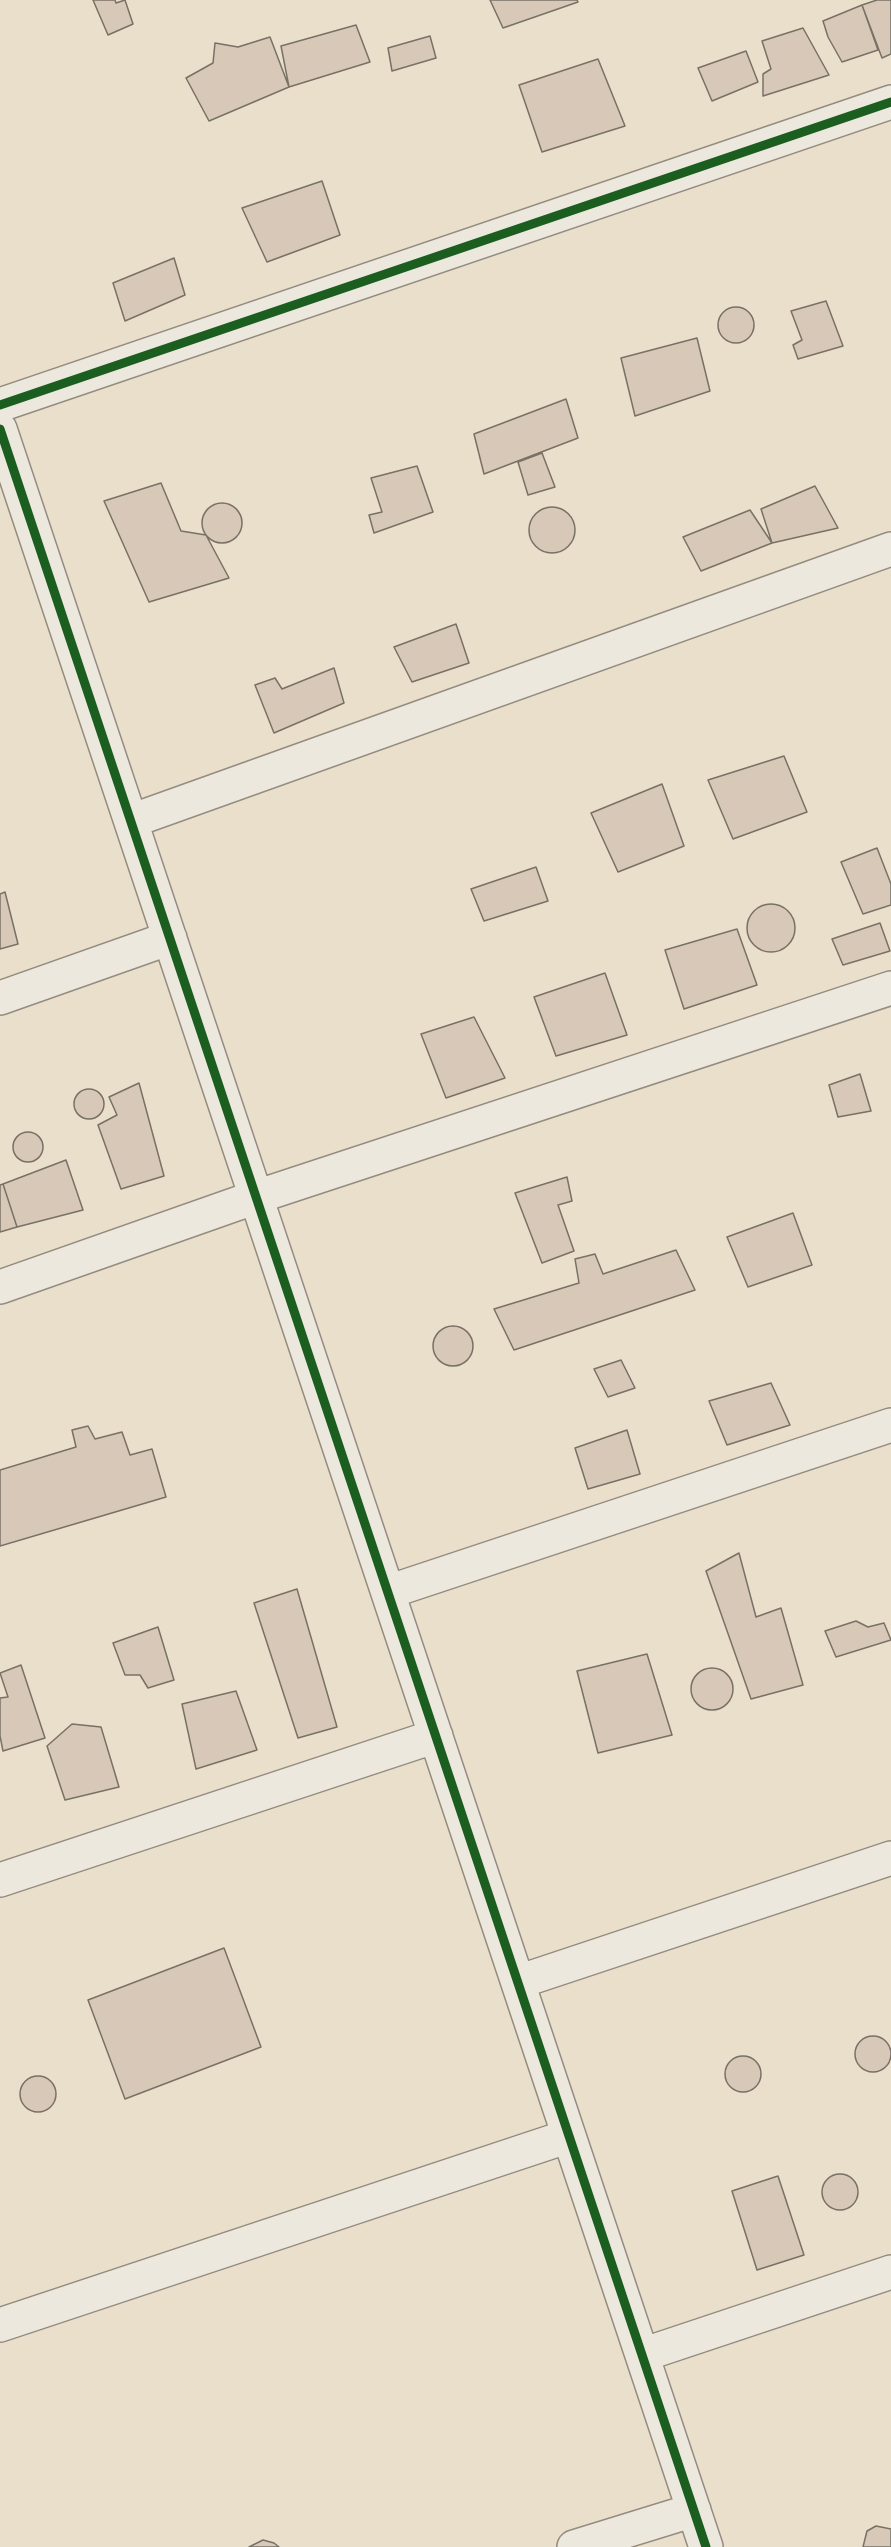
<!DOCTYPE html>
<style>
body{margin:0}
canvas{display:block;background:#eadfca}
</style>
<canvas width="891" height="2547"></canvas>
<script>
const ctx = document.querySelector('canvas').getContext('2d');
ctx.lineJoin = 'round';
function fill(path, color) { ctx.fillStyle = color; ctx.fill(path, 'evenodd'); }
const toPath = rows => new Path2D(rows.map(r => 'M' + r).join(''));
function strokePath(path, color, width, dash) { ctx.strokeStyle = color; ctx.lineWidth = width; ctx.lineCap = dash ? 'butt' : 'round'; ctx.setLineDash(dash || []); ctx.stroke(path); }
const building = toPath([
 [93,0,115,0,116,3,125,0,133,24,108,35,93,0],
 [490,0,577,0,578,2,503,28,490,0],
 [877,0,891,0,891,54,882,58,862,5,877,0],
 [862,5,878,50,842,62,828,37,823,21,862,5],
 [356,25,370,62,289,87,281,46,356,25],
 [803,28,829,75,763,96,763,74,771,69,762,41,803,28],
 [430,36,436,58,392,71,388,48,430,36],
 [270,37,289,87,209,121,186,78,213,63,215,43,238,47,270,37],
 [746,51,758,82,712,101,698,68,746,51],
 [598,59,625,126,542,152,519,85,598,59],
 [322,181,340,235,267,262,242,208,322,181],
 [174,258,185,295,125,321,113,283,174,258],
 [826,301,843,346,798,359,793,345,802,340,791,311,826,301],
 '718 325a18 18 0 1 1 36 0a18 18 0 1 1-36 0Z',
 [697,338,710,391,635,416,621,358,697,338],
 [566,399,578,438,484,474,474,434,566,399],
 [542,453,555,487,528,495,518,462,542,453],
 [417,466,433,512,374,533,369,515,382,512,371,478,417,466],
 [161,483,181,531,206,535,229,578,149,602,104,501,161,483],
 [815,486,838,528,772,543,761,509,815,486],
 '202 523a20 20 0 1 1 40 0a20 20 0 1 1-40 0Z',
 '529 530a23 23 0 1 1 46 0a23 23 0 1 1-46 0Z',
 [750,510,772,543,701,571,683,537,750,510],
 [456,624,469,663,412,682,394,647,456,624],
 [334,668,344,703,274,733,255,685,275,678,282,689,334,668],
 [784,756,807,812,733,839,708,780,784,756],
 [662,784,684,846,618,872,591,813,662,784],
 [877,848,891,884,891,905,863,914,841,862,877,848],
 [536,867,548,901,484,921,471,889,536,867],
 [5,892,18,944,0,949,0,894,5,892],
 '747 928a24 24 0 1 1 48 0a24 24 0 1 1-48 0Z',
 [880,923,890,951,843,965,832,939,880,923],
 [737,929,757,985,684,1009,665,950,737,929],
 [605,973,627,1035,556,1056,534,997,605,973],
 [474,1017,505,1078,446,1098,421,1034,474,1017],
 [860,1074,871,1111,838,1117,829,1085,860,1074],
 [139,1083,164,1176,121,1189,98,1125,117,1115,109,1097,139,1083],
 '74 1104a15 15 0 1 1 30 0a15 15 0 1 1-30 0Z',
 '13 1147a15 15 0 1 1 30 0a15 15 0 1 1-30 0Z',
 [66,1160,83,1210,17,1227,3,1184,66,1160],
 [567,1177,572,1201,558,1205,574,1251,542,1263,515,1193,567,1177],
 [3,1184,17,1227,0,1232,0,1185,3,1184],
 [793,1213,812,1265,748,1287,727,1237,793,1213],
 [676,1250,695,1290,514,1350,494,1309,579,1283,575,1259,595,1254,603,1274,676,1250],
 '433 1346a20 20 0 1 1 40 0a20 20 0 1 1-40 0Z',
 [621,1360,635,1388,608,1397,594,1369,621,1360],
 [771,1383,790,1425,727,1445,709,1401,771,1383],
 [88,1426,95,1439,122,1432,130,1455,152,1449,166,1497,0,1546,0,1470,76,1447,72,1430,88,1426],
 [627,1430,640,1474,588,1489,575,1448,627,1430],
 [739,1553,756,1617,781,1608,803,1685,751,1699,706,1571,739,1553],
 [297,1589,337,1727,298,1738,254,1603,297,1589],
 [856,1621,868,1627,884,1623,891,1640,836,1657,825,1631,856,1621],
 [158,1627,174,1680,148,1688,140,1675,125,1675,113,1643,158,1627],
 [647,1654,672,1735,598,1753,577,1671,647,1654],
 [21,1665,45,1738,3,1751,0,1736,0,1698,8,1697,0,1673,21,1665],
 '691 1689a21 21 0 1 1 42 0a21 21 0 1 1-42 0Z',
 [236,1691,257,1750,196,1769,182,1704,236,1691],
 [72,1724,101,1727,119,1787,65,1800,47,1746,72,1724],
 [224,1948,261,2047,125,2099,88,2000,224,1948],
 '855 2054a18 18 0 1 1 36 0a18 18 0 1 1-36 0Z',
 '725 2074a18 18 0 1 1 36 0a18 18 0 1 1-36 0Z',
 '20 2094a18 18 0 1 1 36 0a18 18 0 1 1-36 0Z',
 '822 2192a18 18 0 1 1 36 0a18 18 0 1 1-36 0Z',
 [778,2176,804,2255,757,2270,732,2191,778,2176],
 [876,2526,891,2529,891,2547,863,2547,867,2531,876,2526],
 [263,2540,274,2543,279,2547,249,2547,263,2540]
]);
fill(building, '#d8c8b8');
strokePath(building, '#787166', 1.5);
const minor = toPath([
 [0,405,891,102],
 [0,429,706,2547],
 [131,821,891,549],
 [0,998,170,938],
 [0,1287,256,1197,891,988],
 [388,1592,891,1425],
 [0,1880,436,1736],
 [518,1982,891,1858],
 [0,2325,569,2136],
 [642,2355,891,2272],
 [574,2547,694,2510]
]);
strokePath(minor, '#948c80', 36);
strokePath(minor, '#ede8dd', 33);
strokePath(toPath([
 [0,405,891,102],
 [0,429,706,2547]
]), '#1b5e20', 9);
</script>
